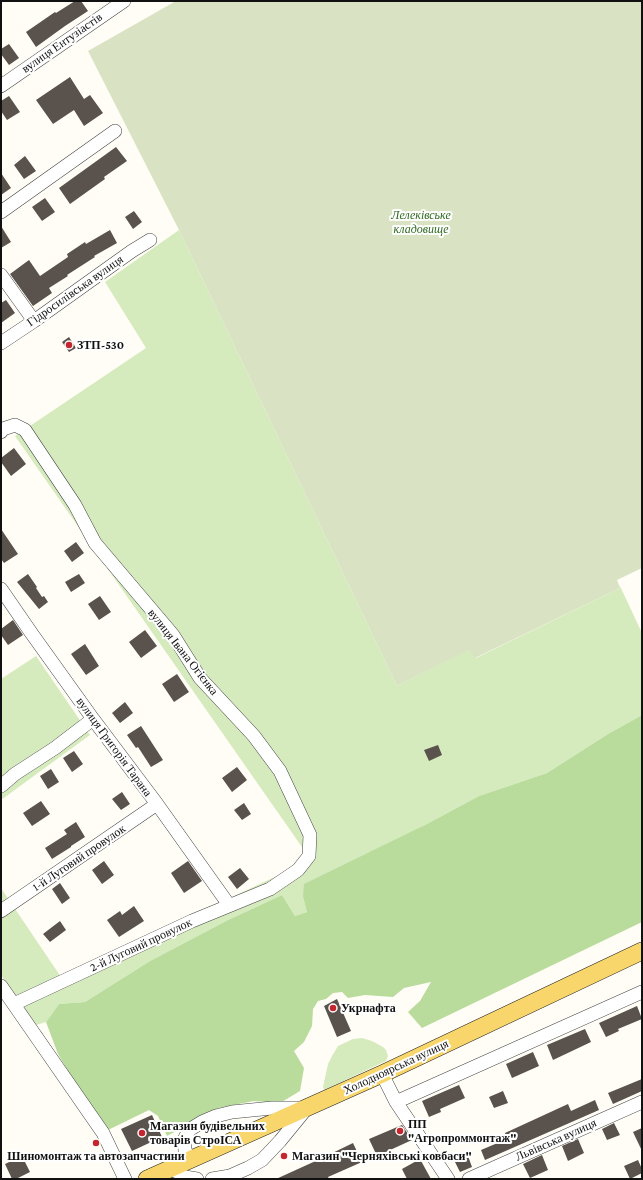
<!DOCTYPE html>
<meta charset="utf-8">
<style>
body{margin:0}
#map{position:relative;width:643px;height:1180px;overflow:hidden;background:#fffdf5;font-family:"Crimson Pro",serif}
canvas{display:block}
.frame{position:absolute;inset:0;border:2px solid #111;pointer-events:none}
</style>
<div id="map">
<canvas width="643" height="1180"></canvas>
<div class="frame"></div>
</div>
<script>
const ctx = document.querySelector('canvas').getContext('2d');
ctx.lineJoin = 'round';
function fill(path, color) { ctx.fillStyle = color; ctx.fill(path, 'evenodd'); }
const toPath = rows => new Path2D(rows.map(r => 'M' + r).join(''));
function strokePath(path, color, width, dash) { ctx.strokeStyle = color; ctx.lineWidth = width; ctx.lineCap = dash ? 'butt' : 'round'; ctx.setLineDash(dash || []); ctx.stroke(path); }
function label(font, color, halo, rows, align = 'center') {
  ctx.font = font + ' "Crimson Pro",serif'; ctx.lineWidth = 4; ctx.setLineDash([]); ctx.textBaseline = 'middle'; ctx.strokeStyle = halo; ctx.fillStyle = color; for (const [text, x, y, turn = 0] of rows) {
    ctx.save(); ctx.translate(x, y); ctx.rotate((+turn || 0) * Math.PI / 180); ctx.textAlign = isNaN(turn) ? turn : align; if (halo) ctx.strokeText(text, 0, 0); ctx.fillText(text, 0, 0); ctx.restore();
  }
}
fill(toPath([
 [179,230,397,686,470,649,476,658,620,588,619,584,642,633,642,715,608,734,547,773,479,796,425,825,303,897,307,912,295,916,282,895,228,920,150,961,85,1002,59,1004,46,1022,36,1025,1,975,1,888,61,977,311,860,15,436,146,348,105,282],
 [36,656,90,735,1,800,1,679],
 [362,1038,372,1041,383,1047,386,1050,388,1056,386,1061,324,1090,323,1087,328,1064,332,1056,338,1046,353,1039]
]), '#d5ebbd');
fill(toPath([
 [642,715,642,922,422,1028,408,1012,420,1001,431,982,404,988,393,997,365,995,348,998,342,992,333,993,326,999,318,1001,313,1009,312,1026,304,1042,294,1051,304,1068,300,1091,280,1103,254,1101,218,1108,167,1136,158,1116,149,1110,108,1130,84,1098,58,1054,46,1022,59,1004,85,1002,150,961,228,920,282,895,295,916,307,912,303,897,304,884,425,825,479,796,547,773,608,734]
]), '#b9dc9c');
fill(toPath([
 [176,1,642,1,642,568,617,580,620,588,475,658,469,650,397,686,179,230,88,51]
]), '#d9e3c4');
fill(toPath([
 [75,1,81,1,88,11,65,26,36,47,26,32,55,12,56,13],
 [9,44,19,58,9,65,1,54,1,49],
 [70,77,84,99,90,95,103,113,84,126,74,110,53,124,36,100],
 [9,96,20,112,7,120,1,111,1,101],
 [116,147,127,161,104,177,105,179,70,204,59,188],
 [25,156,36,171,24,179,14,165],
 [1,173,11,188,1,195],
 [45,198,55,212,42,221,32,207],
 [134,211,142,222,133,229,125,217],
 [1,226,11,242,1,248],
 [110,230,117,243,94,256,95,257,67,275,68,276,49,288,52,293,33,306,10,274,29,260,40,276,68,257,67,254,85,242,86,244],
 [6,300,15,313,1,323,1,303],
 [69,337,76,348,69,352,62,342],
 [14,448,26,464,11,476,1,462,1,458],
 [1,529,18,554,4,563,1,559],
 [76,542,84,553,72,562,64,551],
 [28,574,37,587,36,588,42,597,44,596,48,602,39,609,17,582],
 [79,574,85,583,71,592,65,582],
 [100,596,111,612,99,620,88,604],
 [13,620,23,635,8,645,1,635,1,629],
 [145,630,157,646,141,658,129,642],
 [85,644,99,666,86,675,71,654],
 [177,674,189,692,174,702,162,684],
 [125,702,133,713,120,723,112,713],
 [141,726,163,760,151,767,138,747,136,748,127,735],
 [438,745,442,755,429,761,424,750],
 [74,751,83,764,72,772,63,758],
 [237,767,247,780,232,792,222,778],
 [51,769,59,782,48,789,40,776],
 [122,792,130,804,121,810,112,799],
 [41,801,50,814,32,826,23,813],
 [244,803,251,814,242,820,234,810],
 [76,822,85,837,71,846,71,847,52,859,45,848,67,834,64,830],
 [104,861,114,875,102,884,92,870],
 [188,861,202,881,184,893,171,873],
 [240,868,249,879,237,889,228,877],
 [60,883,70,898,62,904,52,889],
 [134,906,144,921,119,937,107,920,120,911,122,915],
 [60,921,66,930,50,942,43,934],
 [337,999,351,1031,337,1037,324,1006],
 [637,1006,642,1019,618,1029,619,1031,606,1037,599,1023],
 [585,1029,591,1042,553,1060,547,1045],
 [533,1052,539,1066,512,1078,506,1064],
 [642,1079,642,1091,613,1104,608,1093],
 [459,1085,465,1098,440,1109,441,1112,429,1117,422,1101],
 [503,1091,508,1103,494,1108,489,1097],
 [595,1100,599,1110,485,1160,481,1150,507,1139,505,1133,568,1104,571,1111],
 [152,1115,162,1137,132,1151,121,1129],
 [614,1123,620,1135,607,1140,602,1129],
 [402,1125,412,1140,377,1156,369,1139],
 [642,1128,642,1151,633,1132],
 [578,1139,584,1153,568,1161,562,1146],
 [353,1143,362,1162,328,1177,329,1179,276,1179,320,1159],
 [542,1155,548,1170,530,1178,523,1164],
 [22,1156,30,1172,16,1179,12,1179,5,1164],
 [468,1156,472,1167,460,1172,455,1162],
 [420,1159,431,1179,407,1179,402,1169],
 [638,1160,642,1169,642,1173,630,1179,624,1166]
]), '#5a524d');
const minor = toPath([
 [1,86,124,1],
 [1,212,115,131],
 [1,275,34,321],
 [1,343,34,321,132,251,150,240],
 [1,432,3,429,15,425,25,430,75,505,95,543,173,635,200,678,254,736,280,771,310,835,309,856,298,870,270,889,192,921,14,1004],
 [1,589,32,634,93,719,157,804,229,905],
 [1,786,15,774,55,748,93,719],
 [1,911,157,804],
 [1,986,103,1133,125,1179],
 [382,1074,396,1102,448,1179],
 [396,1102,642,992],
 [190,1160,185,1150,184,1140,189,1130,202,1122,216,1116,232,1112,272,1108,303,1108],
 [171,1168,185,1177,197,1179],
 [212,1179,230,1176,248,1168,262,1160,280,1141,307,1108],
 [469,1179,642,1102]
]);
const major = toPath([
 [147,1179,382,1074,642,951]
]);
strokePath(minor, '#444', 14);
strokePath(major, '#222', 18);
strokePath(minor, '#fff', 13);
strokePath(major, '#f9d66b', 17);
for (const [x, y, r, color] of [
 [69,345,4,"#c4262e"],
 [333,1008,4,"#c4262e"],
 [400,1131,4,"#c4262e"],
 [142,1133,4,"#c4262e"],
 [96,1143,4,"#c4262e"],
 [284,1156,4,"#c4262e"]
]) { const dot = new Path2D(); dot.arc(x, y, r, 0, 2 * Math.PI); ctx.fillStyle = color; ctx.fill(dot); strokePath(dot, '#fff', 1.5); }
label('12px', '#111', '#fff', [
 ["вулиця Ентузіастів",62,43,-35],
 ["Гідросилівська вулиця",75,291,-35],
 ["вулиця Івана Огієнка",183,652,52],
 ["вулиця Григорія Тарана",114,747,54],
 ["1-й Луговий провулок",79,858,-34],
 ["2-й Луговий провулок",141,945,-25],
 ["Холодноярська вулиця",396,1067,-25],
 ["Львівська вулиця",556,1140,-24]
]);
label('italic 12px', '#2f6b1f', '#fff', [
 ["Лелеківське",421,215],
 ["кладовище",421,229]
]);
label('bold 12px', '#111', '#fff', [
 ["ЗТП-530",77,345],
 ["Укрнафта",341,1008],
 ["ПП",408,1124],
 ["\"Агропроммонтаж\"",408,1138],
 ["Магазин будівельних",150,1126],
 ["товарів СтроІСА",150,1140],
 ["Шиномонтаж та автозапчастини",96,1156,"center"],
 ["Магазин \"Черняхівські ковбаси\"",292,1156]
], 'left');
</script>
